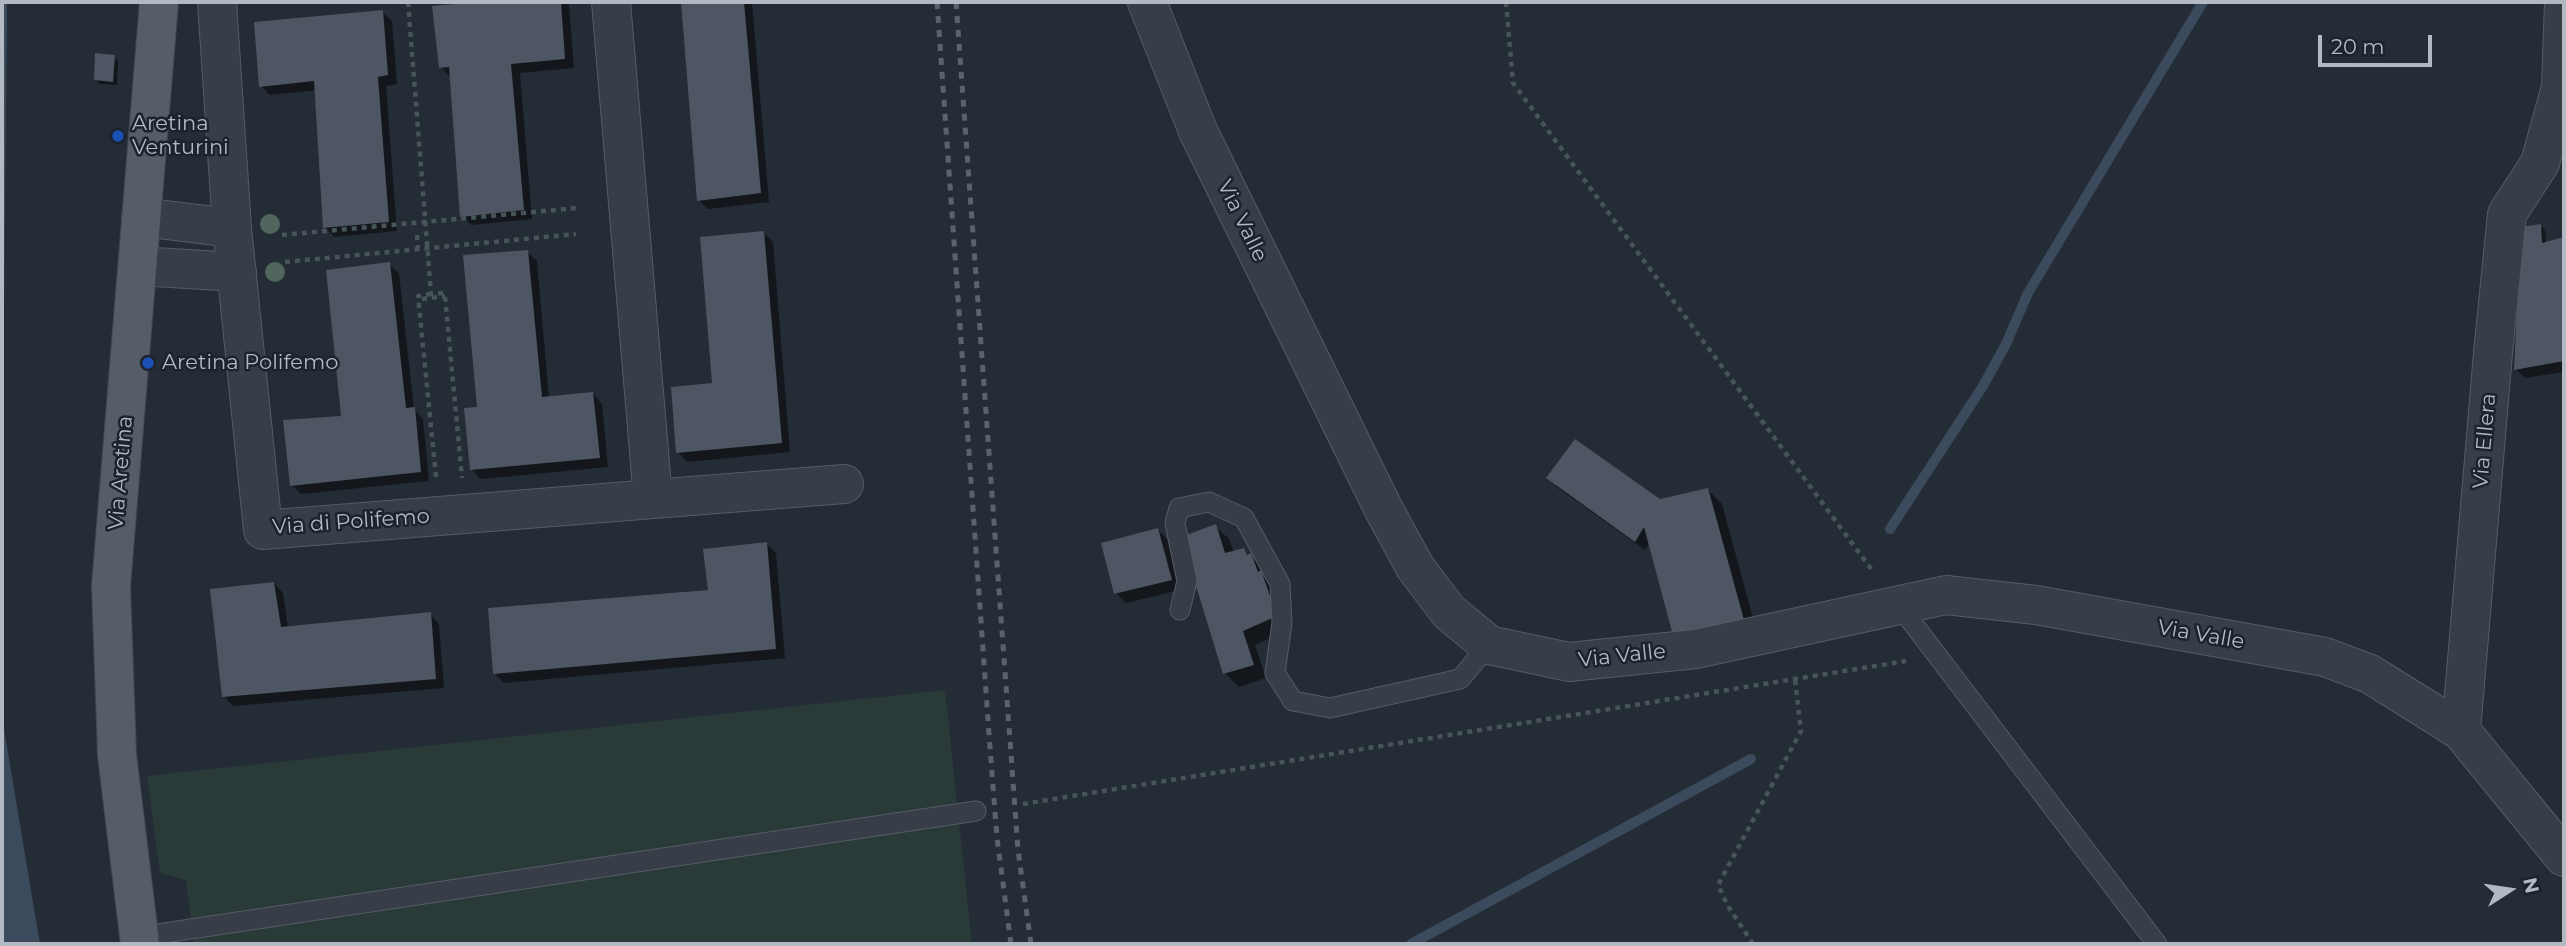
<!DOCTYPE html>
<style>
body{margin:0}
#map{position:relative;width:2566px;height:946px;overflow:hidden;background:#242c36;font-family:Montserrat,sans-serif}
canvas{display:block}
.frame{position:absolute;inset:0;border:4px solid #b2b9c3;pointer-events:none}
.north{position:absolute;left:2475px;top:855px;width:70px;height:70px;-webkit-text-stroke:5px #1d232c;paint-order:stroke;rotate:78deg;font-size:19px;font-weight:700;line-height:28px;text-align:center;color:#b2b9c3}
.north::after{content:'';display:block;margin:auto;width:24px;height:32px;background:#b2b9c3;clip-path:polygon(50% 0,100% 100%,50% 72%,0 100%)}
.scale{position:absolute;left:2318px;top:35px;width:114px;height:32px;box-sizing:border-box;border:4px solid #b2b9c3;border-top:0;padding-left:9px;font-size:21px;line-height:24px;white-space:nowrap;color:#b2b9c3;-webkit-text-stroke:5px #1d232c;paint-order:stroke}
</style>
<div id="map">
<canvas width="2566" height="946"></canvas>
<div class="frame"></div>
<div class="north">N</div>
<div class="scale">20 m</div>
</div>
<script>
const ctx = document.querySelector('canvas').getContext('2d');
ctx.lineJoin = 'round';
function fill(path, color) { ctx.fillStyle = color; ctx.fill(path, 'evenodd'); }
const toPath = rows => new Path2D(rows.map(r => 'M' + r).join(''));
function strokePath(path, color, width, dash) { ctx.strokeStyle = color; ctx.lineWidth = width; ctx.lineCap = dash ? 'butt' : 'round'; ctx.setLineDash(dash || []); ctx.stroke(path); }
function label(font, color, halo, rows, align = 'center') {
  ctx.font = font + ' Montserrat,sans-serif'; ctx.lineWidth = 5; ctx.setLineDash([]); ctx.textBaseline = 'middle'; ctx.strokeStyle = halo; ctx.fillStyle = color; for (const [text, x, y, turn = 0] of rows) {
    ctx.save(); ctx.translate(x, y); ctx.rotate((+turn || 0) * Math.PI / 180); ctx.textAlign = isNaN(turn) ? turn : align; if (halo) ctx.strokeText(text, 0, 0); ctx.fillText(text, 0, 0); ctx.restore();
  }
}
fill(toPath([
 [945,690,972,944,194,944,186,880,160,873,147,776]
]), '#293a39');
fill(toPath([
 [2,2,7,2,2,515],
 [2,717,40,944,2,944]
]), '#3c4a5d');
fill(toPath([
 [497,2,565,2,569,5,574,68,520,73,532,219,471,225,462,216,450,77,441,67,434,8],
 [682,2,752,2,769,202,708,209,699,200],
 [382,12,392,21,397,84,386,86,397,231,334,237,325,227,317,90,270,95,261,86],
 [114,57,118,61,117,85,100,84,96,80],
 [2541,226,2545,230,2546,243,2564,239,2564,372,2525,378,2516,369],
 [763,232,773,242,790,452,687,462,678,452,714,384],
 [527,252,537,261,549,398,593,394,602,404,608,467,481,479,471,469,479,408],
 [389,264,399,273,414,409,423,419,429,481,301,494,292,485,343,417],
 [1549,478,1660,501,1708,490,1722,504,1760,644,1649,543,1645,550,1558,488],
 [1215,526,1229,539,1234,553,1243,550,1264,569,1289,630,1255,645,1266,678,1239,687,1225,673],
 [1158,530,1167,539,1180,590,1126,603,1116,593],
 [767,544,776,553,785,658,504,683,495,674,710,592],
 [274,583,283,593,288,628,430,614,439,624,444,688,233,706,224,696]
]), '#0007');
strokePath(toPath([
 [1890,529,1983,386,2006,344,2028,293,2203,2],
 [1411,944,1751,759]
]), '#3c4a5d', 10);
fill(toPath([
 [478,2,561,2,565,59,511,64,524,210,460,217,449,67,439,68,432,6],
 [681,2,744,2,761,193,697,201],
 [383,10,388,75,378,77,389,222,323,228,314,81,259,87,254,22],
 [95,53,115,55,113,82,94,80],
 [2541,224,2542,243,2564,237,2564,361,2514,370,2521,227],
 [764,231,782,443,676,453,671,387,712,383,700,237],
 [528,250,542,397,593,392,600,458,470,470,464,408,477,407,463,255],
 [390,262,406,408,415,407,421,472,290,486,283,420,341,416,326,270],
 [1575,439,1660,499,1708,488,1747,631,1675,643,1644,527,1635,542,1546,478],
 [1216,524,1225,553,1244,548,1247,555,1251,553,1258,572,1261,570,1277,616,1243,631,1254,665,1223,674,1181,537],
 [1158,528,1172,580,1114,594,1101,543],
 [767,542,776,649,493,674,488,608,708,590,703,549],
 [274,582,281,627,431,612,436,679,222,697,210,589]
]), '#4d5662');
const service = toPath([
 [1898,604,2157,944],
 [1180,610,1187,581,1175,523,1179,508,1209,502,1244,518,1280,584,1282,623,1275,673,1293,701,1330,708,1460,679,1489,645],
 [138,937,976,811]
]);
const minor = toPath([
 [217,2,232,228,263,530,653,499,611,2],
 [1147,2,1198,131,1383,508,1415,567,1449,612,1489,645,1569,662,1696,649,1946,595,2036,605,2325,657,2370,674,2461,731,2564,857],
 [141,217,232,228],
 [138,266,237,272],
 [653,499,844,484],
 [2461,731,2493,353,2507,214,2540,163,2561,87,2564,2]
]);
const primary = toPath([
 [140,944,117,755,111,586,159,2]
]);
strokePath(service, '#555c65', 21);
strokePath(minor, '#555c65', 40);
strokePath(primary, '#414750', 40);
strokePath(toPath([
 [408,2,431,294,444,293,445,296,462,478],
 [1506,2,1513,83,1874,573],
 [282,235,577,208],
 [417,235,418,248],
 [285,262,576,234],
 [431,294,418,296,436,477],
 [422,299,445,296],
 [1023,804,1906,661],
 [1753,944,1728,906,1718,885,1801,731,1795,679]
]), '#465557', 4.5, [5, 5]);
strokePath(service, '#373e47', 19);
strokePath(minor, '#373e47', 38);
strokePath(primary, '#565d67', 38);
strokePath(toPath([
 [937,2,989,734,997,838,1011,944],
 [956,2,1018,850,1031,944]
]), '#5a626d', 5, [7, 7]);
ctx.fillStyle = '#50665c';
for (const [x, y] of [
 [270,224],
 [275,272]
]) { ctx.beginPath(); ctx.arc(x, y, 10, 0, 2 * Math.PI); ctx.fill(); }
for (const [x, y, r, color] of [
 [118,136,7,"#1a4fb4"],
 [148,363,7,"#1a4fb4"]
]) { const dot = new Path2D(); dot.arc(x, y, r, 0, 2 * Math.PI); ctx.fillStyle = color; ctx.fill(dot); strokePath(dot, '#1d232c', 2.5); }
label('21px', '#b2b9c3', '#1d232c', [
 ["Aretina",132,124],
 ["Venturini",132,148],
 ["Aretina Polifemo",162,363]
], 'left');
label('21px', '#b2b9c3', '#1d232c', [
 ["Via Valle",1242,221,64],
 ["Via Ellera",2485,441,-85],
 ["Via Aretina",121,473,-85],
 ["Via di Polifemo",351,522,-4],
 ["Via Valle",2201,635,10],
 ["Via Valle",1622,656,-6]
]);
</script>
